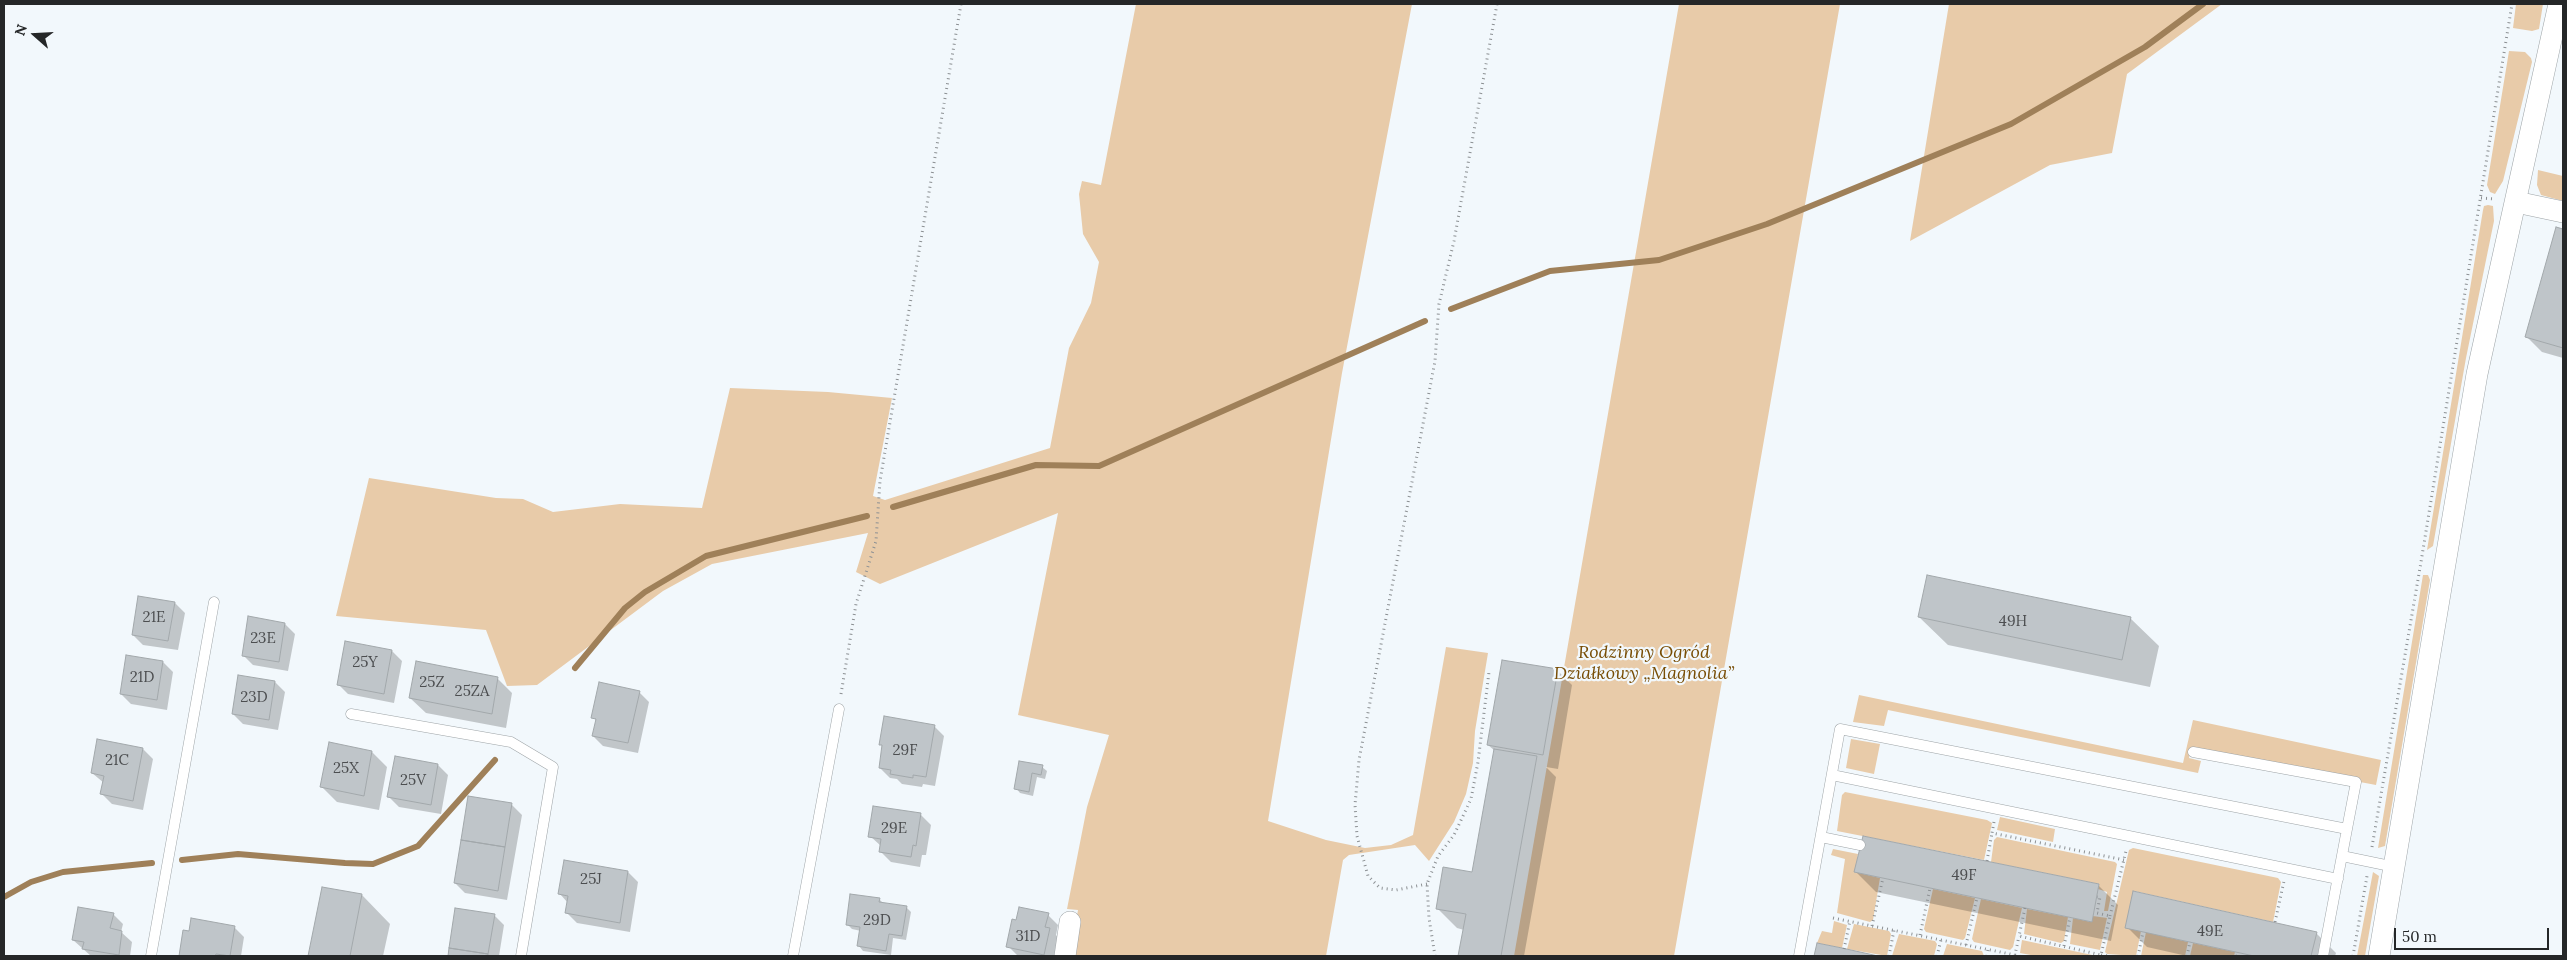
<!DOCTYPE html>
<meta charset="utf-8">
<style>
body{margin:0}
#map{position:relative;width:2567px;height:960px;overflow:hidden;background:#f2f8fc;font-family:Lora,serif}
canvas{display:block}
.frame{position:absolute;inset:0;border:5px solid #252728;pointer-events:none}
.north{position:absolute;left:10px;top:10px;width:50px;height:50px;-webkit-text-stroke:4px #f2f8fc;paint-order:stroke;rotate:289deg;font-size:14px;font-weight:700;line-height:20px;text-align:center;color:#252728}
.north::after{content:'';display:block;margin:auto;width:18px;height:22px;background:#252728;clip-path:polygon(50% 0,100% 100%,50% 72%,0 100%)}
.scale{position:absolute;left:2394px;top:928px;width:155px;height:22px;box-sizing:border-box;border:2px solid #252728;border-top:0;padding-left:6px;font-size:15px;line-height:18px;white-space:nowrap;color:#252728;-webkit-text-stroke:4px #f2f8fc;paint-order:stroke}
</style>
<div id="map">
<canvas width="2567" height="960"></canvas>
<div class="frame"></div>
<div class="north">N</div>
<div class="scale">50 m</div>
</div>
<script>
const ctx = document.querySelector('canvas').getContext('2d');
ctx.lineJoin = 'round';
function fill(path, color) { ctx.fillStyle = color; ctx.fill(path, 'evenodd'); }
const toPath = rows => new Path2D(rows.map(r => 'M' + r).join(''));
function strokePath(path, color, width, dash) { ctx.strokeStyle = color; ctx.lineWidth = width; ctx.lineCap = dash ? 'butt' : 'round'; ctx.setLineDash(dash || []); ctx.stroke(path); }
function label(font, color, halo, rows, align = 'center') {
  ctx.font = font + ' Lora,serif'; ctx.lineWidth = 4.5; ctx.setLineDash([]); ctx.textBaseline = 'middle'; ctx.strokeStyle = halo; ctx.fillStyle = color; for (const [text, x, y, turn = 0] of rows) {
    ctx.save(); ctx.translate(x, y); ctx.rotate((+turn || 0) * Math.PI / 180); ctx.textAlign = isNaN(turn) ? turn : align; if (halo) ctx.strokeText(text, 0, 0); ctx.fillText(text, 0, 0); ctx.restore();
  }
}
fill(toPath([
 [1136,4,1412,4,1342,373,1268,821,1326,840,1365,848,1391,845,1413,835,1446,647,1488,653,1475,731,1473,763,1466,794,1454,822,1429,861,1415,845,1349,855,1343,860,1326,956,1070,956,1078,910,1067,909,1087,807,1109,735,1018,715,1058,513,880,584,856,572,868,533,712,564,663,591,537,685,507,686,486,630,336,616,369,478,496,498,523,499,553,512,620,504,702,508,730,388,828,392,892,398,873,496,885,500,1050,448,1069,348,1091,303,1099,262,1083,234,1079,194,1082,181,1101,185],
 [1679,4,1840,4,1674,956,1514,956],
 [1949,4,2222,4,2127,74,2112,153,2050,165,1910,241],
 [2516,4,2543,4,2539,29,2532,31,2513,28],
 [2509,51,2525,52,2531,58,2532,62,2503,181,2495,194,2490,192,2487,185],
 [2538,170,2563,176,2563,201,2541,195,2537,185],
 [2488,205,2493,206,2494,221,2466,358,2433,546,2427,550,2483,210,2484,206],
 [2423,575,2428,575,2430,580,2385,846,2378,848],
 [1859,695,2183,763,2193,720,2381,760,2376,785,2360,782,2357,778,2191,747,2189,758,2201,761,2198,773,1888,710,1884,726,1853,722],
 [1851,739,1880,744,1874,774,1846,768],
 [1845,792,1987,820,1992,823,1984,860,1837,831,1842,795],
 [2000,817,2055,829,2053,842,1997,830],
 [1997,837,2115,862,2117,864,2108,911,2104,911,2107,892,2098,889,2099,884,1991,862,1994,840],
 [2133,848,2278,878,2281,882,2273,922,2134,891,2141,931,2136,956,2107,954,2105,952,2129,850],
 [1833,849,1858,854,1855,872,1880,878,1873,920,1870,922,1837,913,1845,859,1831,855],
 [2373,872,2379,876,2365,956,2357,956],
 [1933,889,1975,898,1965,938,1963,940,1926,932,1924,929],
 [1981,899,2022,908,2013,947,2010,950,1974,942,1972,939],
 [2027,909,2068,917,2064,941,2061,943,2024,934],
 [2093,916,2107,918,2100,950,2070,944,2073,918,2091,922],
 [1834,921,1847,925,1842,948,1817,943,1822,931,1832,933],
 [1854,924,1889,931,1891,934,1887,956,1847,949],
 [2146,932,2188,942,2185,956,2141,956],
 [1899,934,1935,941,1937,944,1934,956,1892,956],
 [2022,940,2097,956,2036,956,2020,953],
 [2193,943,2235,952,2234,956,2190,956],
 [1947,944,1982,951,1984,956,1943,956]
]), '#e8cba9');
fill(toPath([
 [2556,228,2563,230,2563,358,2542,352,2527,337],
 [175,603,185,613,178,650,143,645,133,635],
 [1919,617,2130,618,2159,646,2150,687,1948,645],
 [285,624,295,634,288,671,253,665,243,655],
 [346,642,392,651,402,661,394,703,348,694,338,684],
 [163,662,173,672,167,710,131,704,121,694],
 [1557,670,1572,685,1558,769,1546,767,1556,777,1524,956,1460,956,1464,930,1457,928,1437,908,1473,873,1495,751,1488,745],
 [497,678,512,693,506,728,426,713,410,698],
 [275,682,285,692,278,730,243,724,233,714],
 [639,692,649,702,638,753,603,746,593,736,597,721,593,717],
 [934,726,944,736,935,786,923,784,922,787,902,784,897,779,890,778,880,768,883,747,881,744],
 [143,749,153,759,143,810,112,804,102,794,104,783,92,773],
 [372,752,387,767,379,810,337,802,322,787],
 [1020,763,1042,767,1047,771,1045,779,1037,777,1033,796,1020,793,1016,788],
 [438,765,448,775,441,814,399,807,389,797],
 [512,805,522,815,507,900,465,893,455,883],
 [874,807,921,815,931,825,926,855,922,855,920,867,891,862,881,852,881,846,870,836],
 [565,862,628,872,638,882,630,932,577,923,567,913,568,903,560,894],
 [1856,872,2098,885,2118,905,2111,941,1876,892],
 [323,888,362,895,390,924,383,956,310,956],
 [879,899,884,904,906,907,911,912,906,940,893,938,891,955,863,951,859,946,861,931,852,929,847,924],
 [456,909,494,915,504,925,499,956,449,956],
 [113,914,123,924,121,932,132,942,130,956,91,956,73,940],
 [1048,915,1058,925,1056,935,1059,939,1055,956,1018,956,1008,946,1017,921],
 [234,927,244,937,241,956,180,956,184,932],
 [2127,927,2316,933,2336,953,2335,956,2187,956,2147,947],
 [1818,944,1872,956,1816,956]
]), '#0003');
strokePath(toPath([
 [1451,309,1550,271,1659,260,1767,224,2011,124,2145,47,2203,4],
 [893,507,1036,465,1099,466,1425,321],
 [575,668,625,608,645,592,706,556,867,516],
 [182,860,238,854,345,863,373,864,418,846,495,760],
 [4,897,31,882,63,872,152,863]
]), '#9f8059', 6);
const building = toPath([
 [2556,227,2563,229,2563,348,2525,337,2556,227],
 [1927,575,2131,617,2122,660,1918,617,1927,575],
 [138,596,175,602,168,641,132,635,138,596],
 [248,616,285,623,279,662,242,656,248,616],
 [345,641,392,650,384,694,337,685,345,641],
 [126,655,163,661,157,700,120,694,126,655],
 [1502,660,1558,669,1543,755,1487,745,1502,660],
 [416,661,498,677,492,714,409,698,416,661],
 [238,675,275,681,269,720,232,714,238,675],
 [599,682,640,691,628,743,592,736,596,719,591,718,599,682],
 [884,716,935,725,926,777,913,775,913,778,890,774,891,770,879,768,882,745,879,745,884,716],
 [97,739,143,748,133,801,100,794,104,776,91,773,97,739],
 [329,742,372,751,364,796,320,787,329,742],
 [1494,749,1537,756,1501,956,1458,956,1466,914,1436,909,1443,867,1472,872,1494,749],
 [395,756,438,764,431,805,387,797,395,756],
 [1019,761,1043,765,1041,775,1032,773,1029,792,1014,789,1019,761],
 [468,796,512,803,505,847,461,840,468,796],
 [873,806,921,813,916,846,913,845,911,857,879,852,881,839,868,837,873,806],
 [1863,836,2099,884,2092,922,1854,872,1863,836],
 [461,840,505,847,498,891,454,883,461,840],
 [564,860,628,871,620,923,565,913,568,896,558,894,564,860],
 [322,887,362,894,350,956,308,956,322,887],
 [2133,891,2317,932,2311,956,2254,956,2125,928,2133,891],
 [850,894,880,898,879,902,907,906,902,936,889,934,886,951,857,946,860,927,846,925,850,894],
 [78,907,114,913,110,928,122,931,119,955,82,949,84,942,72,940,78,907],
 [1019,907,1049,913,1045,927,1050,928,1044,955,1006,947,1012,919,1016,920,1019,907],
 [455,908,495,914,488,954,449,948,455,908],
 [191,918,235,926,230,956,216,954,215,956,179,956,183,930,189,931,191,918],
 [1817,943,1842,948,1878,956,1814,956,1817,943],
 [449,948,488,954,488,956,448,956,449,948]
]);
fill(building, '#bfc5c9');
strokePath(building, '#a2a8ab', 1);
const lane = toPath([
 [351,714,511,742,553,767,521,956],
 [2193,752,2356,782,2347,829],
 [1832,775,2338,879],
 [1821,837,1860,845],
 [2342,856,2395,867],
 [151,956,214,602],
 [793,956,839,709],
 [1799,956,1840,729,2347,829,2323,956]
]);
const street = toPath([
 [2516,202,2563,212],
 [1065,956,1070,922],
 [2379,956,2477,374,2559,4]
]);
strokePath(lane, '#9ea4a7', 11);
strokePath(street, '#9ea4a7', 22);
strokePath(toPath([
 [2481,198,2495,199],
 [841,694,856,604,876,541,880,481,961,4],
 [1994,822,1992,833,2124,860],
 [2372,847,2421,562,2512,4],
 [1987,861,1992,833],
 [1427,884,1396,890,1380,888,1368,876,1357,836,1355,805,1359,760,1435,361,1439,304,1454,241,1497,4],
 [2025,908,2019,936,2101,955,2110,916,2097,913,2100,897,2097,897],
 [2110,916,2126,851],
 [1833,918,2015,955,2019,936],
 [2275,922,2284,881],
 [1872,926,1883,878],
 [1920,935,1930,888],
 [1966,945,1977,898],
 [2064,946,2070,918],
 [1844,949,1850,921],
 [2015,955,2020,956],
 [2101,955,2109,956],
 [1435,956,1429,918,1427,884,1438,856,1454,835,1471,799,1478,762,1489,672],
 [1889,956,1894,930],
 [1937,956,1941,940],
 [1987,956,1988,949],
 [2138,956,2143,932],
 [2187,956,2190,942],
 [2237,956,2238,953],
 [2353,956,2367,876]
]), '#8c9093', 3, [1, 4]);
strokePath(lane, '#fff', 10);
strokePath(street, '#fff', 21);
label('15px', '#4c4e50', null, [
 ["21E",154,618],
 ["49H",2013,622],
 ["23E",263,639],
 ["25Y",365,663],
 ["21D",142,678],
 ["25Z",432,683],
 ["25ZA",472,692],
 ["23D",254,698],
 ["29F",905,751],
 ["21C",117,761],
 ["25X",346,769],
 ["25V",413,781],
 ["29E",894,829],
 ["49F",1964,876],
 ["25J",591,880],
 ["29D",877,921],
 ["49E",2210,932],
 ["31D",1028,937]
]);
label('italic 18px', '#784d05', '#f2f8fc', [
 ["Rodzinny Ogród",1644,653],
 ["Działkowy „Magnolia”",1644,674]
]);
</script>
